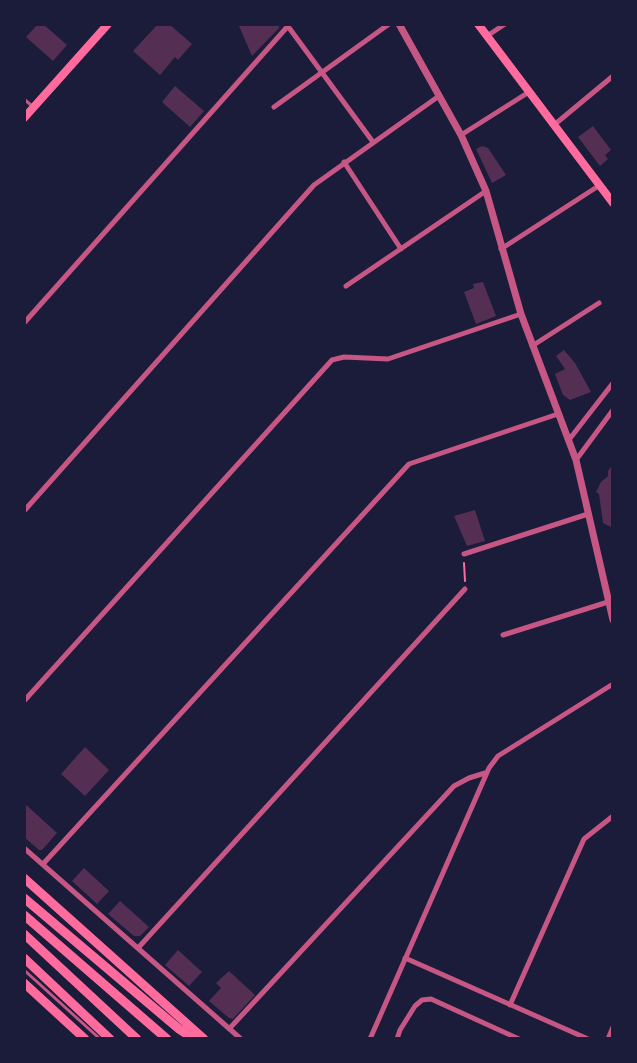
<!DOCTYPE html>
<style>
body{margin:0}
#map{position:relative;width:637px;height:1063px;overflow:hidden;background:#1b1b3a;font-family:"Varela Round",sans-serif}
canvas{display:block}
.frame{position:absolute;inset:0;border:26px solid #1b1b3a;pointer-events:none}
</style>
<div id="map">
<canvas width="637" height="1063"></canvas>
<div class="frame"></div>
</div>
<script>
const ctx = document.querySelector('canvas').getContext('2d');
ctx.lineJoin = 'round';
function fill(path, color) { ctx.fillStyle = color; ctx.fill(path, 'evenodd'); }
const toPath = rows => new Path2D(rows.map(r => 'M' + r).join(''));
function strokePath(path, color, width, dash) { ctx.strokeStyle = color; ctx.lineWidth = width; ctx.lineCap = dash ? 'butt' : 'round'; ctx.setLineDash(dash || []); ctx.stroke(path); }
fill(toPath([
 [38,24,43,24,67,45,53,61,26,37],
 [158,24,169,24,192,44,178,60,175,57,160,75,133,51],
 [241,24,279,24,279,28,252,56,239,26],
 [175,86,204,111,190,127,162,102],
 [593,126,611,150,605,155,608,159,600,166,578,137],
 [482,146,488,148,506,175,492,183,476,149],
 [483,282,496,316,476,324,464,292,474,288,473,284],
 [564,350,575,363,591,392,570,400,563,395,555,374,565,369,556,356],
 [613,464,613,524,611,527,603,523,599,494,596,492,601,482,608,476,608,471],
 [475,510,485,541,467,546,454,516],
 [85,747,109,770,85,796,61,774],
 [24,803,57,833,42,850,39,850,24,837],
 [84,868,109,891,97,904,72,881],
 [120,901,149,927,140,936,134,936,108,914],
 [178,950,202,972,189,986,165,965],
 [229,971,255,995,233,1019,229,1018,209,1001,221,988,216,983]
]), '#542f53');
strokePath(toPath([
 [464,563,465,581]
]), '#ff6b9d', 2);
strokePath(toPath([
 [24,99,32,106],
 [24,970,100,1039]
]), '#c65784', 3);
strokePath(toPath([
 [287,25,373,142],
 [487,36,505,24],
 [274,107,389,24],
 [554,125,613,76],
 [461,135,529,92],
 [344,162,401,249],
 [501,249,600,185],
 [346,286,486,191],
 [24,323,288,26],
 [532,346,599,303],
 [568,441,613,383],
 [576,460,613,410],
 [24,511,314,185,439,96],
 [464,554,588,514],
 [503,635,608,602],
 [24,701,332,360,344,357,388,359,521,314],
 [24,848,241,1039],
 [43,864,409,464,558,414],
 [138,948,465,589],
 [405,958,588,1039],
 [510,1005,584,839,613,816],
 [229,1029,454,786,469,778,485,773],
 [370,1039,489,768,498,756,613,684],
 [397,1039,400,1030,415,1006,422,1000,431,999,519,1039],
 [608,1039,613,1027]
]), '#c65784', 5);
strokePath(toPath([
 [399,24,461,135,486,191,521,314,576,460,613,620]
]), '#c65784', 7);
strokePath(toPath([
 [478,24,613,203],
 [24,118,108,24]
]), '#ff6b9d', 8);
strokePath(toPath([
 [24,878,204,1039],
 [24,898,179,1029,194,1039],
 [24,915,167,1039],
 [24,934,137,1039],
 [24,958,110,1039],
 [24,983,85,1039]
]), '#ff6b9d', 9);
</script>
